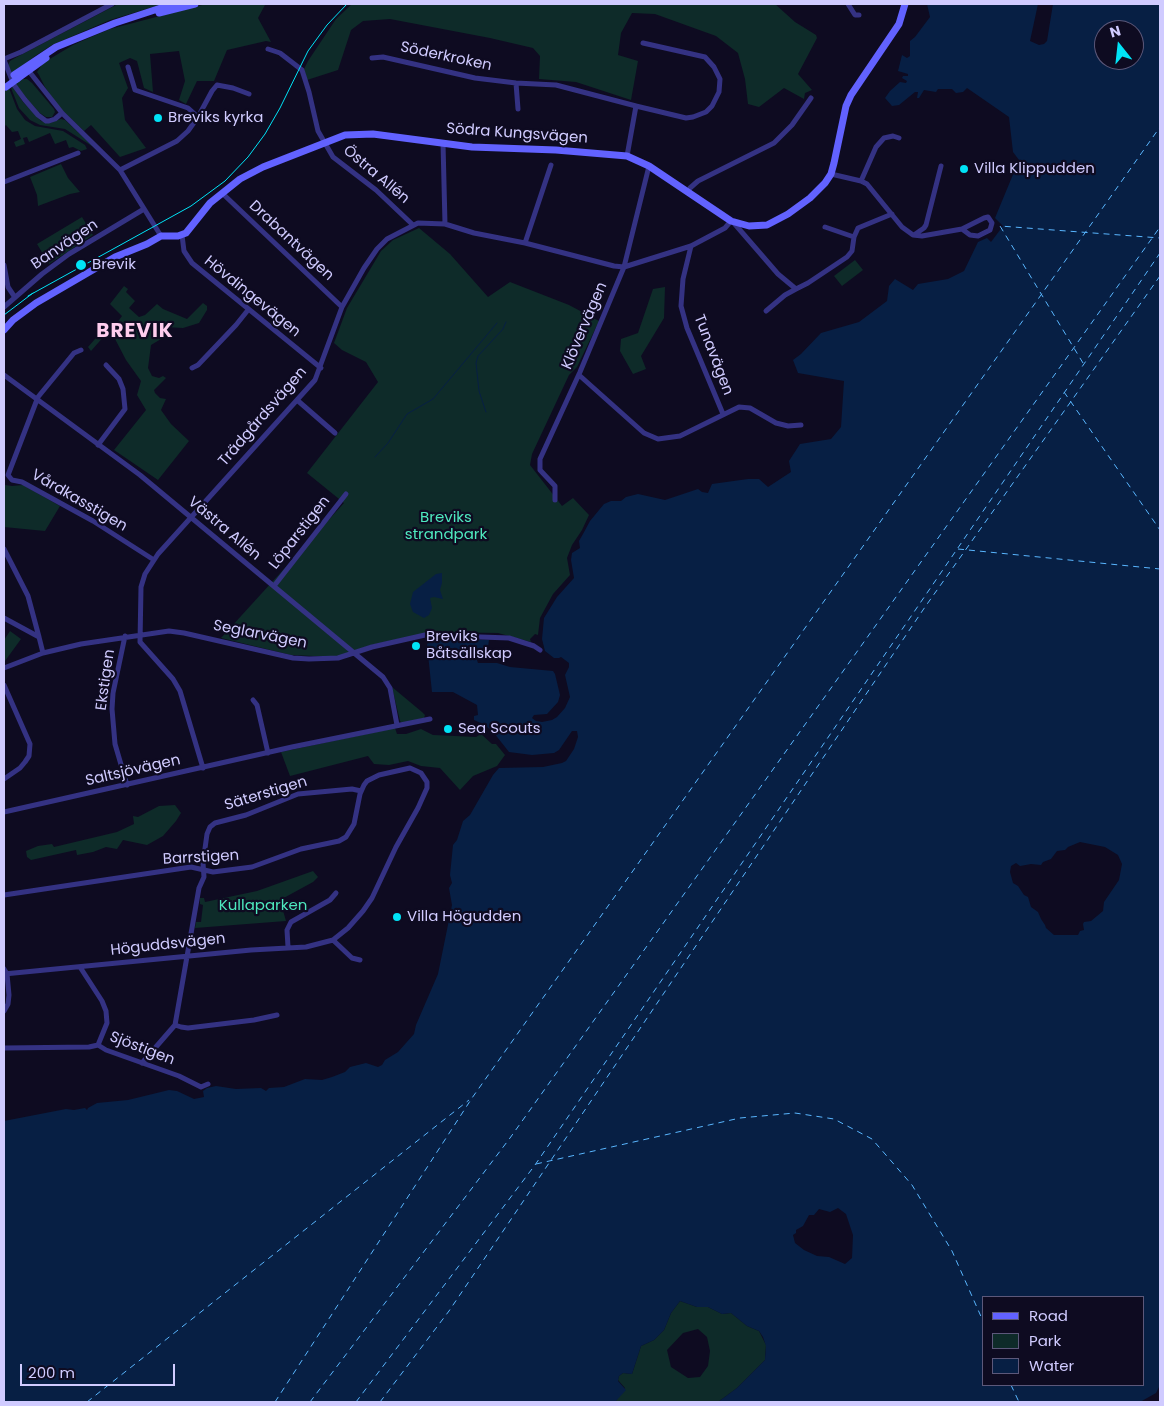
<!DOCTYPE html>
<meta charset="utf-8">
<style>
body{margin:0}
#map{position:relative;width:1164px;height:1406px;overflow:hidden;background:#0e0b21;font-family:Poppins,sans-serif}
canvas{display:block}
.frame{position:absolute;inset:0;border:5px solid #d0cbff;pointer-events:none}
.legend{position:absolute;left:982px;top:1296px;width:162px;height:90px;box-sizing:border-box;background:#0e0b21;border:1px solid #5c587a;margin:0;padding:6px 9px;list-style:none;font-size:15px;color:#d0cbff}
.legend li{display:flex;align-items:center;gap:10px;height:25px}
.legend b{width:25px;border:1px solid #5c587a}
.north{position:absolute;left:1094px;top:20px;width:50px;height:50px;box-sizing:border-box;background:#0e0b21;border:1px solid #5c587a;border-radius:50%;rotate:344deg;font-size:14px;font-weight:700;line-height:20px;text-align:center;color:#d0cbff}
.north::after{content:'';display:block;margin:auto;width:18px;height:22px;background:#00e3f6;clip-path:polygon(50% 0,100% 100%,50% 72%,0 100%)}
.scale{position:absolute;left:20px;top:1364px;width:155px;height:22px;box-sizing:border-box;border:2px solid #d0cbff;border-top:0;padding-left:6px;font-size:15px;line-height:18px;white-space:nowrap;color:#d0cbff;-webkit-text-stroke:4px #0e0b21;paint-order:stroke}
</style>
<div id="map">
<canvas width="1164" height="1406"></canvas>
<div class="frame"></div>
<ul class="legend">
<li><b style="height:6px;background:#6262ff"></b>Road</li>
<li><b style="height:14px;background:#0e2b29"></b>Park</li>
<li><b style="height:14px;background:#071f44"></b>Water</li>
</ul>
<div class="north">N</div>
<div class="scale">200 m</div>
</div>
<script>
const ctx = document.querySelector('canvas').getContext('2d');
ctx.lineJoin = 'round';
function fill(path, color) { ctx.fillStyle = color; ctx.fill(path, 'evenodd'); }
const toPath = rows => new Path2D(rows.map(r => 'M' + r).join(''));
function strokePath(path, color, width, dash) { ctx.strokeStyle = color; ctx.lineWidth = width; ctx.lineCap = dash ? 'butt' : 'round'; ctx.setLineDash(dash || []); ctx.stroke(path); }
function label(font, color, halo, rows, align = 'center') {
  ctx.font = font + ' Poppins,sans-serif'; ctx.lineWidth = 4.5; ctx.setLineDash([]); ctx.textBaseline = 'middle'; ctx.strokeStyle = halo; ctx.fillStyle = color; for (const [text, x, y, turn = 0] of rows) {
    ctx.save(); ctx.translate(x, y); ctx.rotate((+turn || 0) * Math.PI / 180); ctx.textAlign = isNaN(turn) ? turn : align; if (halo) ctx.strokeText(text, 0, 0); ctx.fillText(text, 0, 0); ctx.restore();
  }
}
fill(toPath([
 [118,4,163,4,110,20,52,45,35,56,12,74,8,65,10,61,15,58],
 [206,4,273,4,265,5,258,18,271,42,266,41,227,50,214,81,197,81,186,104,179,100,185,81,179,51,150,54,153,92,144,88,137,61,130,58,119,63,128,88,122,98,125,120,146,148,120,157,91,125,84,131,58,106,45,87,39,75,37,72,43,63,73,45,91,37,110,29],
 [352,4,775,4,795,22,816,35,817,38,798,74,812,90,805,93,804,99,784,88,759,107,748,104,745,79,738,53,716,36,655,14,632,13,621,33,618,55,638,61,631,100,576,82,539,79,540,56,533,48,490,38,390,19,363,21,351,30,338,70,307,80,304,69,308,61,336,19],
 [23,79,27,79,32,83,54,109,55,112,52,117,46,117,40,113,28,100,15,83],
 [13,87,23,102,41,121,50,123,61,119,65,120,95,148,65,129,40,125,30,120,19,108,11,88],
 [9,88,17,109,25,120,35,126,63,131,85,145,87,149,81,151,73,147,69,148,66,140,55,144,50,133,29,142,27,137,23,138,25,144,16,147,14,142,21,139,18,131,12,132,6,125,4,127,4,92],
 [61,164,68,178,80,192,70,194,38,206,37,195,30,177],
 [82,217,93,235,49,264,37,244],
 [419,228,450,254,488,297,510,282,569,305,599,321,577,367,569,375,532,454,530,465,562,506,573,498,589,515,582,530,572,545,567,558,570,575,553,594,540,618,538,635,535,634,530,639,531,642,498,633,431,632,371,645,339,656,313,656,291,655,221,638,344,503,307,473,378,382,366,362,342,350,334,343,347,308,381,251,393,240],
 [855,260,863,270,842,286,834,276],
 [124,286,128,289,126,292,135,301,129,308,139,317,145,315,157,304,163,309,187,319,203,303,207,306,207,310,199,323,183,328,165,327,166,336,151,345,148,368,152,376,159,378,163,376,166,378,154,390,155,393,160,398,166,399,161,410,171,424,189,441,158,480,114,450,146,410,137,395,141,381,126,360,114,337,106,334,91,351,88,347,102,331,114,327,122,316,110,304],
 [665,287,664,318,641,356,646,369,633,374,620,351,621,339,638,333,653,289],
 [5,485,12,486,23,485,60,506,45,531,4,527],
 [10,631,21,639,5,661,4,640],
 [392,687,422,712,425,715,424,718,402,723,400,721],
 [395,728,397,734,406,734,421,729,433,735,476,737,481,734,492,744,496,744,505,755,497,766,473,776,460,790,440,768,421,766,408,761,389,765,374,764,368,756,290,776,281,752],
 [175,805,181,813,176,821,163,836,147,845,123,840,117,849,106,847,93,852,77,855,76,850,31,860,27,857,26,851,38,846,52,844,54,847,117,832,134,824,133,816,138,817,159,806],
 [313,871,318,877,313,882,280,900,286,921,195,928,196,922,201,922,203,905,200,904,200,898,204,898,205,902,257,891],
 [680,1301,697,1307,708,1307,722,1314,731,1313,747,1326,759,1331,766,1345,765,1360,737,1388,718,1402,615,1402,625,1388,618,1380,619,1376,623,1373,632,1374,641,1346,654,1340,664,1330,671,1313],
 [698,1329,707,1337,710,1351,708,1366,700,1377,688,1378,671,1367,667,1350,683,1333]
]), '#0e2b29');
fill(toPath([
 [927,4,1038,4,1030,41,1039,45,1044,44,1047,41,1053,4,1160,4,1160,1385,1156,1393,1140,1402,718,1402,737,1388,765,1360,766,1346,763,1337,759,1331,747,1326,731,1313,722,1314,708,1307,697,1307,680,1301,671,1313,664,1330,654,1340,641,1346,632,1374,623,1373,619,1376,618,1381,626,1390,615,1402,4,1402,4,1121,66,1109,74,1110,85,1108,87,1110,88,1108,97,1103,128,1100,169,1090,177,1091,194,1099,204,1097,203,1091,207,1088,216,1086,236,1089,261,1088,266,1091,269,1088,284,1087,305,1079,322,1080,332,1077,345,1072,350,1067,366,1063,378,1067,382,1065,385,1060,398,1052,414,1034,416,1025,438,974,452,905,449,888,452,883,450,875,453,845,457,840,463,821,470,815,493,775,499,768,543,767,562,763,566,761,574,749,578,737,577,731,572,731,559,750,554,753,532,755,509,752,494,733,485,725,474,720,474,716,478,715,477,705,453,692,432,692,427,645,428,642,435,638,489,640,488,647,486,650,476,657,478,663,497,663,510,667,553,671,555,674,560,695,558,702,547,714,534,715,532,718,536,721,542,722,552,720,557,717,565,708,570,697,565,675,569,667,569,663,561,657,559,658,554,658,545,651,542,639,544,618,557,597,574,578,571,560,572,553,580,548,579,541,583,534,590,521,604,504,611,501,621,501,626,497,638,494,665,500,698,489,702,492,708,493,712,484,748,479,759,479,768,487,791,472,789,461,800,444,831,439,841,427,844,381,798,373,793,360,801,354,821,333,859,322,887,301,889,286,895,279,913,290,918,284,948,279,964,271,978,242,987,238,991,242,1003,226,995,218,1019,160,1013,152,1009,117,967,88,963,92,956,93,952,89,938,89,936,92,924,90,919,98,917,98,918,92,915,92,899,105,892,106,885,98,890,91,900,82,906,83,907,81,902,78,903,76,908,76,908,74,898,71,902,55,907,58,910,56,910,41,915,37,930,17],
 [1104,30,1134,30,1134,60,1104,60],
 [1080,842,1105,847,1118,855,1122,864,1119,880,1104,902,1103,911,1091,921,1084,922,1083,924,1084,930,1080,931,1078,935,1054,935,1046,928,1045,925,1041,919,1038,912,1031,907,1028,897,1024,895,1018,886,1013,883,1010,872,1011,866,1016,863,1020,866,1031,864,1041,865,1043,862,1051,859,1057,851,1065,850,1068,847],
 [838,1208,846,1214,853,1235,852,1258,845,1264,829,1257,817,1256,804,1250,795,1243,793,1235,796,1233,796,1230,803,1226,809,1215,814,1215,819,1209,830,1212],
 [983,1297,1143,1297,1143,1385,983,1385],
 [442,573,442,583,440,590,443,599,434,597,430,598,432,608,429,615,424,618,413,612,410,604,413,592,436,574]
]), '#071f44');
strokePath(toPath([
 [486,412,479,391,476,363,478,356,503,329,506,322],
 [375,457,388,443,407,414,433,399,497,323]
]), '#071f44', 1);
strokePath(toPath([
 [1083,363,1000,226,1160,238],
 [1064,392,1160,530],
 [958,549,1160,569],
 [536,1164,740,1118,795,1113,834,1119,872,1139,912,1185,952,1251,983,1321],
 [1011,1385,1019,1402],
 [87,1402,469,1100],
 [275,1402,472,1098,1160,127],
 [310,1402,510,1138,1160,227],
 [356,1402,535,1165,1160,253],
 [380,1402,449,1311,925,607,1160,276]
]), '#59b6ff', 1, [6, 5]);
strokePath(toPath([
 [848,4,855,15,859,15],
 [268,49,280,53,302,70,309,92,318,131,333,157,376,190,413,225],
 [372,58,383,57,475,78,516,83,556,85,636,106,627,156],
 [4,59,21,52,112,4],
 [4,60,14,85,25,100,38,115,46,121,49,121,55,119,62,113],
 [28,70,62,113,120,170,161,236],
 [516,83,518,109],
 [636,106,686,118,693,117,706,112,712,106,719,92,720,79,714,67,705,57,643,43],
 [198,117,212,91,217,85,233,88,249,94],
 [443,143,445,224],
 [120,170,177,141,188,131,198,117,188,108,135,90,128,67],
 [831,174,861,181,867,184,902,227,913,235,922,236,962,229,970,235,978,236,990,230,992,223,988,217,984,218,962,229],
 [861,181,876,147,884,138,893,136,899,138],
 [4,182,78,153],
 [688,192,690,188,698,181,774,143,792,125,811,98],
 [222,193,342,307],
 [733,222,778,274,796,289,808,283,847,257,852,251,854,237,858,228,892,214],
 [825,227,854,237],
 [182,235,184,251,192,263,321,368],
 [914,235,924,228,926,225,941,166],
 [525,243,551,165],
 [691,246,683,279,681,306,687,328,723,414],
 [4,265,8,287,14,296],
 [4,307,42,274,69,254,144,209],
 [766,311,785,295,796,289],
 [81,350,74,353,38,397,8,475,12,480,22,482,93,521,154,560],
 [192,368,198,365,236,325,248,310],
 [4,375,140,475,383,677,390,688,397,725],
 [579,375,644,433,658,439,680,436,739,407,750,408,776,423,788,426,801,425],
 [297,400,335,433],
 [98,445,125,409,123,389,119,379,106,365],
 [555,500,555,486,540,470,540,459,580,372,624,267,691,246,725,228,731,221],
 [4,549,28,596,39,637],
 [274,586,346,494],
 [4,618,39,637,43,653],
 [125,636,113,693,112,709,115,744,127,785],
 [4,668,43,653,81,644,169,631,184,633,293,658,309,659,338,658,372,647,425,635,509,638,534,646,540,650],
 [4,685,30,744,29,756,25,762,20,768,4,779],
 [253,700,257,705,268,753],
 [203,768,180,691,173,679,140,642,141,587,145,574,158,554,315,380,342,307,364,268,377,249,387,239,418,223,445,224,474,233,525,243,614,266,624,267,649,166],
 [4,812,292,747,430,719],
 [4,895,191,867,213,872,252,867,301,849,339,841,346,837,354,824,360,794,364,785,367,781,379,775,410,768,421,773,427,782,427,788,418,808,396,847,372,898,363,911,348,928,333,940,306,947,251,950,4,974],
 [333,940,352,958,360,960],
 [288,947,287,930,291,922,330,900,336,893],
 [80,967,102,1001,106,1011,107,1023,98,1045],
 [4,969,7,974,9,995,8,1004,4,1011],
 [175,1025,181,1027,188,1028,254,1020,277,1015],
 [4,1048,89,1047,98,1045,106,1050,179,1076,201,1087,208,1084],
 [142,1063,175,1025,199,888,204,877,203,863,207,834,210,827,215,823,246,815,298,794,352,789,361,791]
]), '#343283', 5);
strokePath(toPath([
 [159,13,195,4],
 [14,75,56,47,115,23,173,4],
 [17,79,46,58],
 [4,330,13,320,36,303,115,257,147,244,161,236,178,236,186,233,210,203,240,179,263,167,345,135,373,134,472,147,556,150,627,156,649,166,731,221,749,226,767,225,788,214,810,198,825,183,831,174,834,163,846,106,851,95,899,24,905,4]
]), '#6262ff', 7);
strokePath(toPath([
 [28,296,191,206,225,181,248,157,265,134,280,108,308,51,327,25,347,4],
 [4,315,33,293]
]), '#00e3f6', 1);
strokePath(toPath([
 [6,87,17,79]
]), '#6262ff', 7);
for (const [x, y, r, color] of [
 [158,118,5,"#00e3f6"],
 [964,169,5,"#00e3f6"],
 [81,265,6,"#00e3f6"],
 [416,646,5,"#00e3f6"],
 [448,729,5,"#00e3f6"],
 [397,917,5,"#00e3f6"]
]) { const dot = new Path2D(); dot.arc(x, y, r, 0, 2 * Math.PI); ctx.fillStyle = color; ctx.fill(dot); strokePath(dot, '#0e0b21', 2); }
label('15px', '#d0cbff', '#0e0b21', [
 ["Söderkroken",446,57,12],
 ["Södra Kungsvägen",517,134,4],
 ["Östra Allén",376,175,40],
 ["Drabantvägen",291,241,43],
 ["Banvägen",65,245,-34],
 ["Hövdingevägen",252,297,39],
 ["Klövervägen",585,326,-67],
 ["Tunavägen",713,355,69],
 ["Trädgårdsvägen",263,417,-49],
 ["Vårdkasstigen",79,501,30],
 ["Västra Allén",224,529,40],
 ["Löparstigen",300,533,-52],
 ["Seglarvägen",260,635,11],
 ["Ekstigen",106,680,-82],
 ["Saltsjövägen",133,771,-13],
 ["Säterstigen",266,794,-17],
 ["Barrstigen",201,858,-3],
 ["Höguddsvägen",168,945,-6],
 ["Sjöstigen",142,1049,21]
]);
label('15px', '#d0cbff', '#0e0b21', [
 ["Breviks kyrka",168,118],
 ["Villa Klippudden",974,169],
 ["Brevik",92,265],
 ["Breviks",426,637],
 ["Båtsällskap",426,654],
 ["Sea Scouts",458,729],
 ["Villa Högudden",407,917]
], 'left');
label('15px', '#4ee8be', '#0e0b21', [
 ["Breviks",446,518],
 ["strandpark",446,535],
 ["Kullaparken",263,906]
]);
ctx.letterSpacing = '1px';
label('bold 20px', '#ffcdee', '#0e0b21', [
 ["BREVIK",135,332]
]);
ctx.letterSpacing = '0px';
</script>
